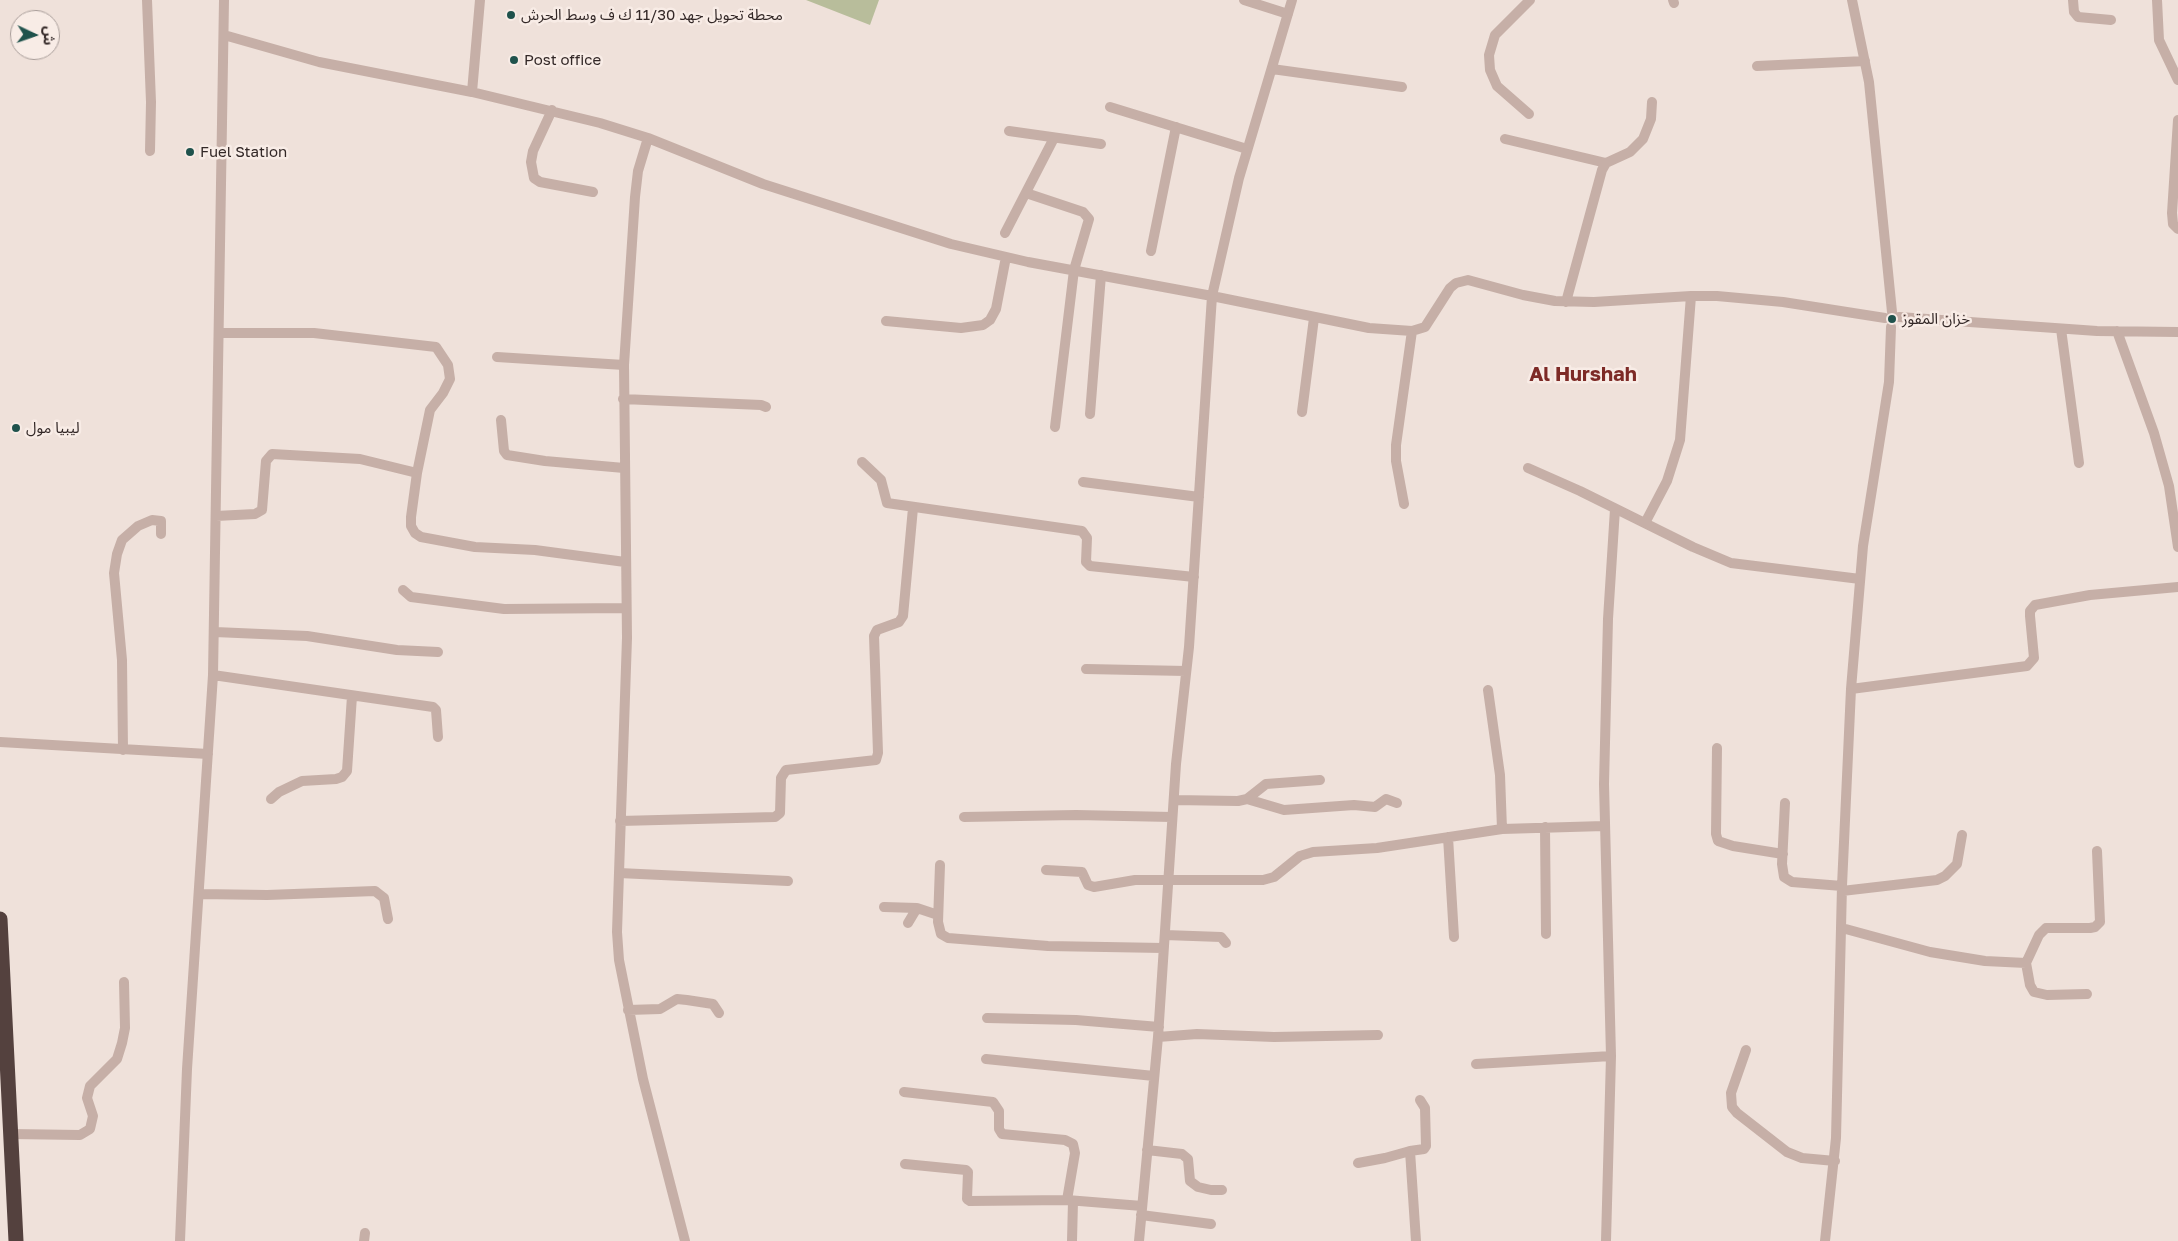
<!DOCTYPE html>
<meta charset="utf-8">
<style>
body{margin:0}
#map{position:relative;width:2178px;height:1241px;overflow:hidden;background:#efe1da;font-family:"Golos Text","Noto Sans Arabic",sans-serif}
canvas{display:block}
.north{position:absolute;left:10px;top:10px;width:50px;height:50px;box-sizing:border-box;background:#f8ece6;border:1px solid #a99e9a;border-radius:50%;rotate:93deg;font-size:14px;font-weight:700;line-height:20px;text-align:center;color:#332827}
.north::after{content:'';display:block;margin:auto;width:18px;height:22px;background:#1f524c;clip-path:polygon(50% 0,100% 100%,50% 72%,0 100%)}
</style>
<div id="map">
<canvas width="2178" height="1241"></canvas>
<div class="north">ش</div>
</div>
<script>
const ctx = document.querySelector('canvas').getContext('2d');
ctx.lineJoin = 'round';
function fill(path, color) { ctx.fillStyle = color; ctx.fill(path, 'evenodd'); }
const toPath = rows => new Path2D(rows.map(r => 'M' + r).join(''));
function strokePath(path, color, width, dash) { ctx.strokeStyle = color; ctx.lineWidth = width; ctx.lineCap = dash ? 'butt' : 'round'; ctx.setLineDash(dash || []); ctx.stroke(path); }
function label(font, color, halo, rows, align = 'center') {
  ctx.font = font + ' "Golos Text","Noto Sans Arabic",sans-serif'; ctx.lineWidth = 5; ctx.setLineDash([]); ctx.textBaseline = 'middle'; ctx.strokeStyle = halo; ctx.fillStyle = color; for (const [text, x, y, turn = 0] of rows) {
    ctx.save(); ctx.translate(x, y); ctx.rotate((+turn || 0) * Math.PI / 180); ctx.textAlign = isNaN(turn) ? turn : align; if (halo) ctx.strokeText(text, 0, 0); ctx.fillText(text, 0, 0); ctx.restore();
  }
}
fill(toPath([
 [806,0,879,0,870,25]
]), '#b8bd9b');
strokePath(toPath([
 [147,0,151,102,150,151],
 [1244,0,1288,14],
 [1673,0,1674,3],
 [1852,0,1869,82,1892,312],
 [2073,0,2074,12,2078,17,2111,20],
 [2157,0,2159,40,2178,80],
 [224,35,319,62,472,92,600,123,648,138,763,184,951,244,1028,262,1212,296,1369,328,1412,331,1425,327,1450,288,1456,283,1468,280,1523,295,1555,301,1594,302,1691,296,1717,296,1783,302,1885,318],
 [1757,66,1865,61],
 [1272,69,1402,87],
 [472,92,480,0],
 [1110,107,1247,149],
 [552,110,533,151,531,162,534,178,540,182,593,192],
 [1529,114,1497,86,1490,70,1489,55,1495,35,1530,0],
 [2178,120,2172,213,2173,224,2178,229],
 [1009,131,1101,144],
 [648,138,638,171,635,197,624,365,627,638,617,932,619,960,643,1079,685,1241],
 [1505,139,1606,163],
 [1026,193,1083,212,1089,219,1074,270,1055,427],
 [1005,233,1054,138],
 [1151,251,1176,127],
 [1566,302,1602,170,1606,163,1630,152,1643,139,1651,119,1652,102],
 [1899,317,2097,331,2178,332],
 [886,321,961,328,983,325,990,320,996,309,1006,257],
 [2061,329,2079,463],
 [2117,331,2154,433,2169,486,2178,547],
 [219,333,314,333,436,347,448,365,450,379,443,393,430,410,417,473,411,517,411,526,415,533,421,537,475,547,535,550,625,562],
 [497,357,624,365],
 [623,399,761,405,766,407],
 [1302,412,1314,318],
 [1090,414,1101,275],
 [501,420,504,451,507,455,545,461,624,468],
 [862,462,881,480,887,503,1082,531,1087,538,1086,562,1090,566,1194,577],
 [1528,468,1580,491,1693,547,1731,563,1860,579],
 [1083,482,1199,497],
 [1404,504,1396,461,1396,445,1412,331],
 [216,516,255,514,262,510,266,461,272,454,360,459,417,473],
 [1645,523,1667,481,1680,440,1691,296],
 [403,590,411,597,504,609,626,608],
 [215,632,307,636,397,650,438,652],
 [1086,669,1186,671],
 [213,675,433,707,436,710,438,737],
 [1851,689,2027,666,2034,658,2030,616,2030,611,2035,605,2090,595,2178,587],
 [1488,690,1500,775,1502,829],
 [0,742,208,754],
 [1717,748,1716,834,1718,841,1733,846,1783,854],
 [123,750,122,660,114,573,117,554,122,540,138,526,152,520,161,521,161,534],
 [271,799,279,792,302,781,336,779,342,777,347,771,352,696],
 [1247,799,1284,810,1354,805,1375,807,1386,799,1397,803],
 [1174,800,1238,801,1247,799,1266,784,1320,780],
 [1785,803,1782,864,1784,877,1792,882,1842,886],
 [964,817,1076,815,1172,817],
 [620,821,775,817,780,813,781,778,786,770,876,760,878,753,874,636,877,630,899,622,903,616,913,508],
 [1545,827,1546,934],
 [1448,837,1454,937],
 [940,865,938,922,941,934,948,938,1048,946,1163,948],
 [1046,870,1082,872,1088,885,1094,887,1135,880,1263,880,1274,877,1300,856,1313,852,1377,848,1502,829,1604,826],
 [619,873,788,881],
 [1842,891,1937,880,1945,876,1957,864,1962,835],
 [200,894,267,895,375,891,384,898,388,919],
 [884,907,917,908],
 [908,923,917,908,938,915],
 [1842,928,1930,952,1985,961,2026,963],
 [1165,935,1221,937,1226,943],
 [2087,994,2047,995,2034,992,2030,985,2026,963,2039,935,2046,928,2090,928,2095,927,2100,922,2097,851],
 [628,1010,660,1009,677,999,687,1000,713,1004,719,1013],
 [987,1018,1076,1020,1159,1027],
 [1158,1037,1197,1034,1274,1037,1378,1035],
 [1746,1050,1731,1093,1732,1107,1737,1113,1787,1152,1802,1158,1835,1161],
 [986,1059,1154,1076],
 [1476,1064,1611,1056],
 [904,1092,993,1102,999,1111,999,1129,1002,1134,1065,1140,1073,1144,1075,1153,1067,1200,1142,1206],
 [11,1134,80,1135,90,1129,93,1116,87,1098,90,1086,117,1059,122,1043,125,1028,124,982],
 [1147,1150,1182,1154,1188,1159,1190,1181,1198,1187,1211,1190,1222,1190],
 [1358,1163,1385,1158,1410,1151],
 [905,1164,966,1170,968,1172,967,1199,970,1201,1067,1200],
 [1141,1215,1211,1224],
 [180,1241,187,1069,213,675,224,0],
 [364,1241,365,1233],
 [1072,1241,1073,1201],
 [1139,1241,1158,1037,1176,764,1189,647,1212,296,1239,178,1292,0],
 [1416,1241,1410,1151,1424,1149,1426,1146,1425,1108,1420,1100],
 [1606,1241,1611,1056,1604,784,1608,619,1615,509],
 [1825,1241,1836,1138,1842,886,1851,689,1863,546,1889,382,1891,327]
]), '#c6afa7', 10);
strokePath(toPath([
 [0,919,16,1241]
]), '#54413e', 15);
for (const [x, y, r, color] of [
 [511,15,5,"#1f524c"],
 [514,60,5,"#1f524c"],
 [190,152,5,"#1f524c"],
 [1892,319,5,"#1f524c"],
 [16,428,5,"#1f524c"]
]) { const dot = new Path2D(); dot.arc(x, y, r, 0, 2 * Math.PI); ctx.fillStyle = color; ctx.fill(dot); strokePath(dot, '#f8ece6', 2); }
label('15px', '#332827', '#f8ece6', [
 ["محطة تحويل جهد 11/30 ك ف وسط الحرش",521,15],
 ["Post office",524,60],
 ["Fuel Station",200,152],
 ["خزان المقوز",1902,319],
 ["ليبيا مول",26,428]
], 'left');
label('bold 20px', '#7d2a26', '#f8ece6', [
 ["Al Hurshah",1583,375]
]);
</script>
